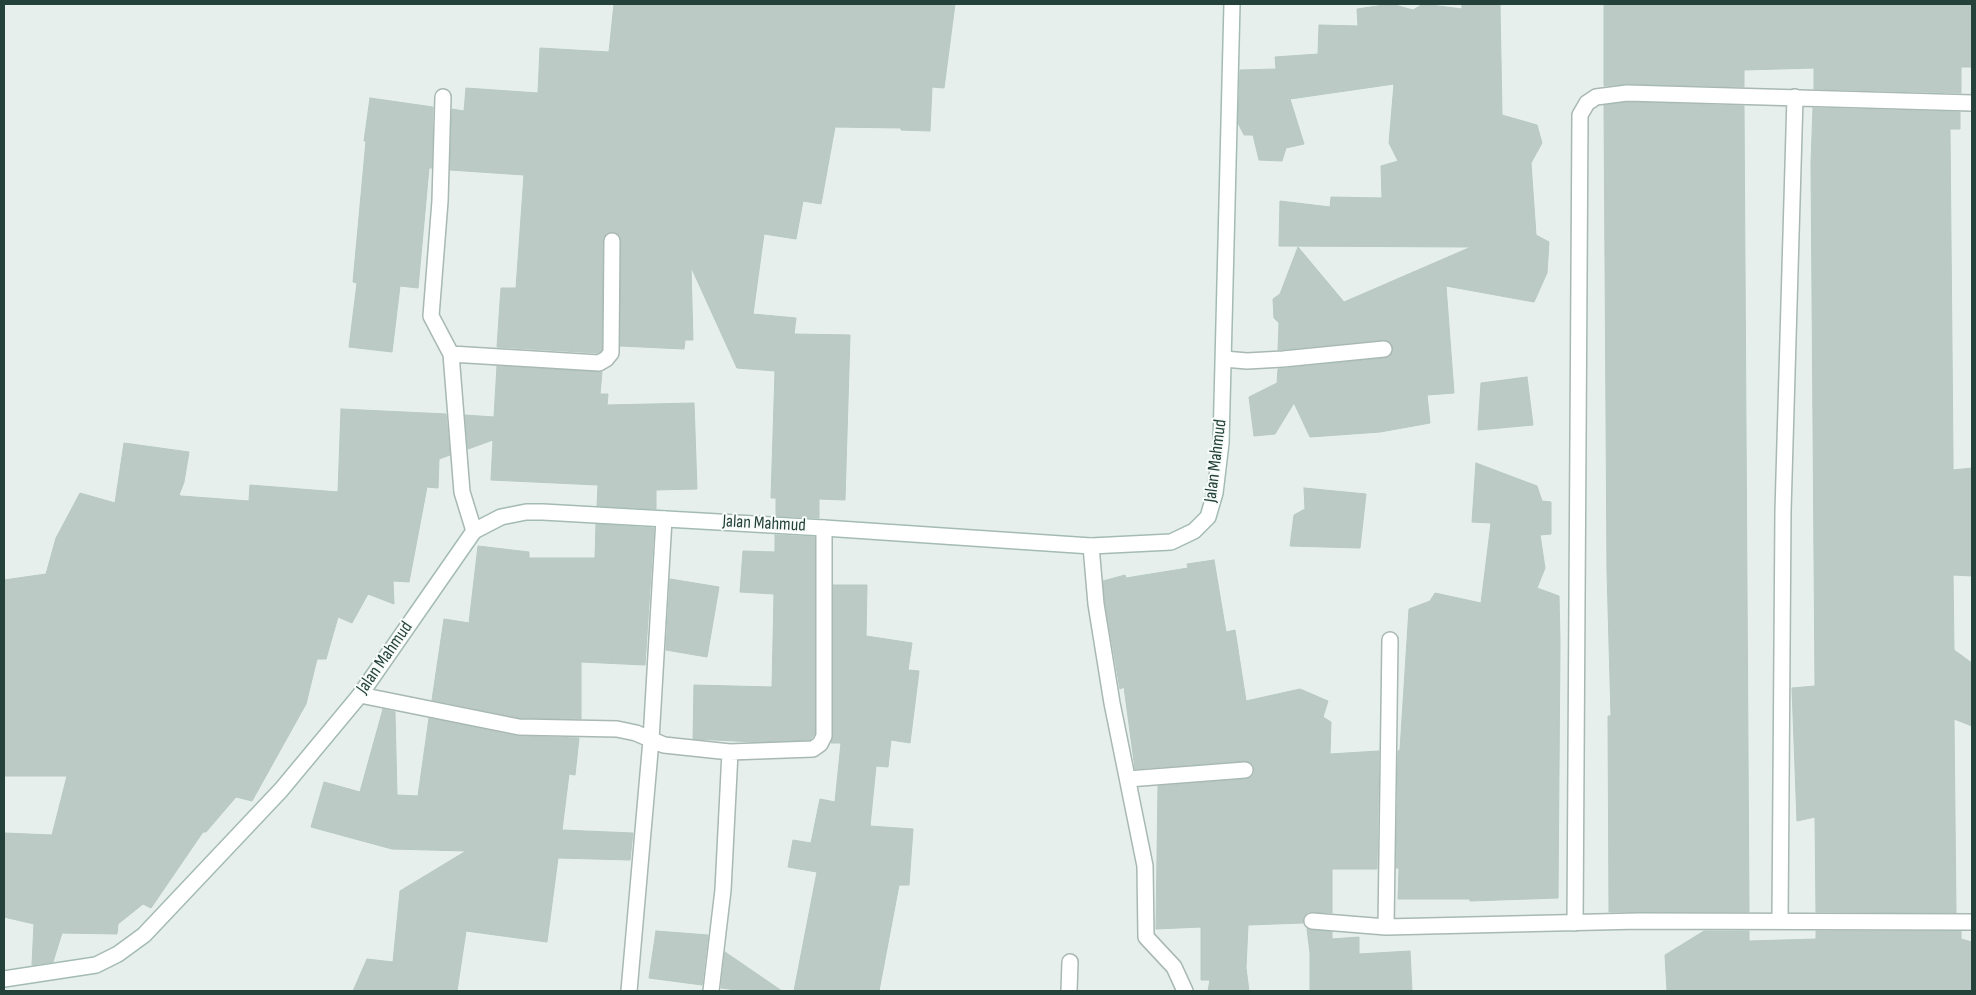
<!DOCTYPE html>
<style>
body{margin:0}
#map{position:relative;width:1976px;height:995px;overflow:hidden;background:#e6efeb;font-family:"Sofia Sans Condensed",sans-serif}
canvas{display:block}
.frame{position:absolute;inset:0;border:5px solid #24423a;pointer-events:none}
</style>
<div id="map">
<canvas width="1976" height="995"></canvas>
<div class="frame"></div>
</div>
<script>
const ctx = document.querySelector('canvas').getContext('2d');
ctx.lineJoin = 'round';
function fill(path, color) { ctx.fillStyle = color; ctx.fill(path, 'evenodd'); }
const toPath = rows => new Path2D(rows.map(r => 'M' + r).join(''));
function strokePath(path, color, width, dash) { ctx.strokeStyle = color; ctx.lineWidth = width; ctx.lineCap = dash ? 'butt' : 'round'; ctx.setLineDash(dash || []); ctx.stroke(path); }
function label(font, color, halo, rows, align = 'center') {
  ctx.font = font + ' "Sofia Sans Condensed",sans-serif'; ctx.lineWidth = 4; ctx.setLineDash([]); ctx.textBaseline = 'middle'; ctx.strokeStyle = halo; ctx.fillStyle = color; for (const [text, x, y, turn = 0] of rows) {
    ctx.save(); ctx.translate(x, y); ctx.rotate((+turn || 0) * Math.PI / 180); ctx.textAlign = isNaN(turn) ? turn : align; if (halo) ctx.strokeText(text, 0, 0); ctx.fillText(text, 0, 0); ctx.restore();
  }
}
const building = toPath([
 [614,4,955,4,944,88,932,87,930,131,901,130,901,128,835,127,821,204,803,201,796,239,764,234,753,314,796,318,794,334,850,335,845,500,819,499,819,518,776,516,776,498,771,498,775,371,737,368,691,267,693,340,685,340,684,349,620,346,621,241,620,236,613,232,607,233,603,241,602,350,600,352,597,353,497,347,501,288,516,288,524,175,450,170,452,109,464,111,466,88,538,93,540,48,609,52,614,4],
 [1391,4,1413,10,1423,4,1462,9,1462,4,1500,4,1502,115,1537,125,1542,143,1531,163,1536,235,1549,242,1547,273,1534,302,1446,286,1454,393,1427,395,1430,423,1380,432,1310,437,1294,403,1275,434,1254,436,1249,397,1277,383,1278,369,1385,358,1393,352,1391,343,1383,340,1278,350,1279,323,1274,318,1273,299,1280,294,1298,247,1344,302,1471,247,1279,246,1280,201,1330,207,1331,197,1382,198,1381,166,1398,161,1389,143,1394,84,1290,99,1304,144,1286,148,1282,161,1259,160,1253,135,1244,135,1238,123,1240,70,1276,69,1275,57,1318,54,1319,25,1358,26,1357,9,1391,4],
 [1604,4,1972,4,1972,67,1961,67,1961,93,1814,89,1814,68,1744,70,1744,87,1627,84,1604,86,1604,4],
 [370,98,433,107,432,168,429,168,418,288,400,286,392,352,349,347,357,283,353,282,366,141,364,141,370,98],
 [1627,102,1744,106,1749,912,1609,912,1608,716,1611,716,1607,571,1604,105,1627,102],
 [1813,108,1960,112,1960,129,1950,129,1953,457,1953,470,1972,468,1972,576,1953,575,1954,650,1972,663,1972,726,1954,719,1956,913,1816,912,1815,817,1797,821,1792,688,1815,686,1811,163,1813,108],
 [497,366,602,372,600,394,608,394,607,405,694,403,697,489,656,490,656,509,597,506,598,485,491,480,493,440,468,449,465,415,494,417,497,366],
 [1527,377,1533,425,1478,430,1481,383,1527,377],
 [341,409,446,414,450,455,439,459,438,488,427,487,409,582,393,581,394,604,368,594,352,623,338,617,326,659,317,659,306,704,252,801,236,797,206,832,203,832,151,908,143,904,118,924,117,934,62,933,53,962,32,965,34,924,4,917,4,833,52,835,67,776,4,776,4,580,46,574,56,538,80,493,115,503,124,443,189,452,184,482,179,495,181,496,249,501,250,485,338,492,341,409],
 [1476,463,1537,486,1542,501,1551,502,1551,534,1540,535,1545,568,1537,588,1559,596,1560,642,1558,898,1470,901,1470,899,1398,899,1399,868,1396,868,1398,751,1400,750,1409,609,1430,601,1435,593,1481,603,1491,523,1472,522,1476,463],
 [1304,488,1366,494,1360,548,1290,546,1294,515,1305,509,1304,488],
 [596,524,654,528,645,665,581,662,581,719,520,718,432,700,444,619,469,623,478,546,529,552,529,558,595,558,596,524],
 [775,535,815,537,815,734,810,740,755,742,693,739,694,685,772,687,774,594,740,592,743,551,775,552,775,535],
 [1214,560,1226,632,1235,630,1246,701,1300,689,1328,701,1323,717,1331,722,1330,754,1379,751,1377,869,1332,869,1332,913,1308,912,1304,916,1303,923,1248,925,1246,968,1249,991,1208,991,1210,980,1201,980,1201,927,1156,929,1158,786,1246,779,1254,774,1253,765,1244,761,1135,769,1124,687,1120,689,1105,603,1103,581,1125,575,1126,578,1188,568,1187,564,1214,560],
 [670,579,719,587,707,657,666,650,670,579],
 [833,585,867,585,866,636,912,643,908,670,919,671,910,743,891,740,888,767,876,766,870,826,913,829,909,885,899,885,879,991,794,991,817,872,788,867,793,840,811,843,820,799,835,802,841,743,831,743,833,736,833,585],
 [383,709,395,712,397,795,418,796,429,718,517,736,579,738,575,775,569,774,562,830,633,833,630,860,558,858,547,942,466,931,457,991,353,991,367,959,393,962,400,891,466,851,392,849,311,827,324,782,360,792,383,709],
 [1307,929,1332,932,1332,939,1359,937,1359,954,1410,951,1412,991,1310,991,1310,953,1307,929],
 [656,931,708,935,702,985,649,978,656,931],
 [1704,931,1749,931,1749,941,1816,939,1816,931,1961,931,1961,939,1972,942,1972,991,1667,991,1665,955,1704,931],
 [725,952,782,991,744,991,721,988,725,952]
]);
fill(building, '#bbcac4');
strokePath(building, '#b8c9c2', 1);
const street = toPath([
 [443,97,440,201,431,316,451,354,462,492,474,531],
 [451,354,599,363,606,359,611,353,612,241],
 [1224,359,1247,361,1283,359,1384,349],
 [1091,546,1096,604,1112,703,1145,866,1146,937,1174,967,1185,991],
 [360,695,519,727,617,729,636,733,664,745,730,752,813,749,820,744,824,736,824,528],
 [1128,779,1245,770],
 [1312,921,1386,927,1639,921,1972,922],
 [1780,921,1783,511,1795,97],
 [1575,923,1580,115,1587,103,1596,97,1627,93,1972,103],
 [1386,927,1390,640],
 [629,991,651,740,664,519],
 [711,991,723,890,730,752],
 [1069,991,1070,962]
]);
const secondary = toPath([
 [4,979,96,965,118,954,144,935,281,790,360,695,474,531,501,517,526,512,543,512,824,528,1091,546,1171,542,1194,531,1208,517,1215,493,1221,443,1232,4]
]);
strokePath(street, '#a8b8b2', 18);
strokePath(secondary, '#a4bbb3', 18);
strokePath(street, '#fff', 15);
strokePath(secondary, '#fff', 15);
label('18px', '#24423a', '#f7fbf9', [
 ["Jalan Mahmud",1216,461,-83],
 ["Jalan Mahmud",764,524,3],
 ["Jalan Mahmud",385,658,-55]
]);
</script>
